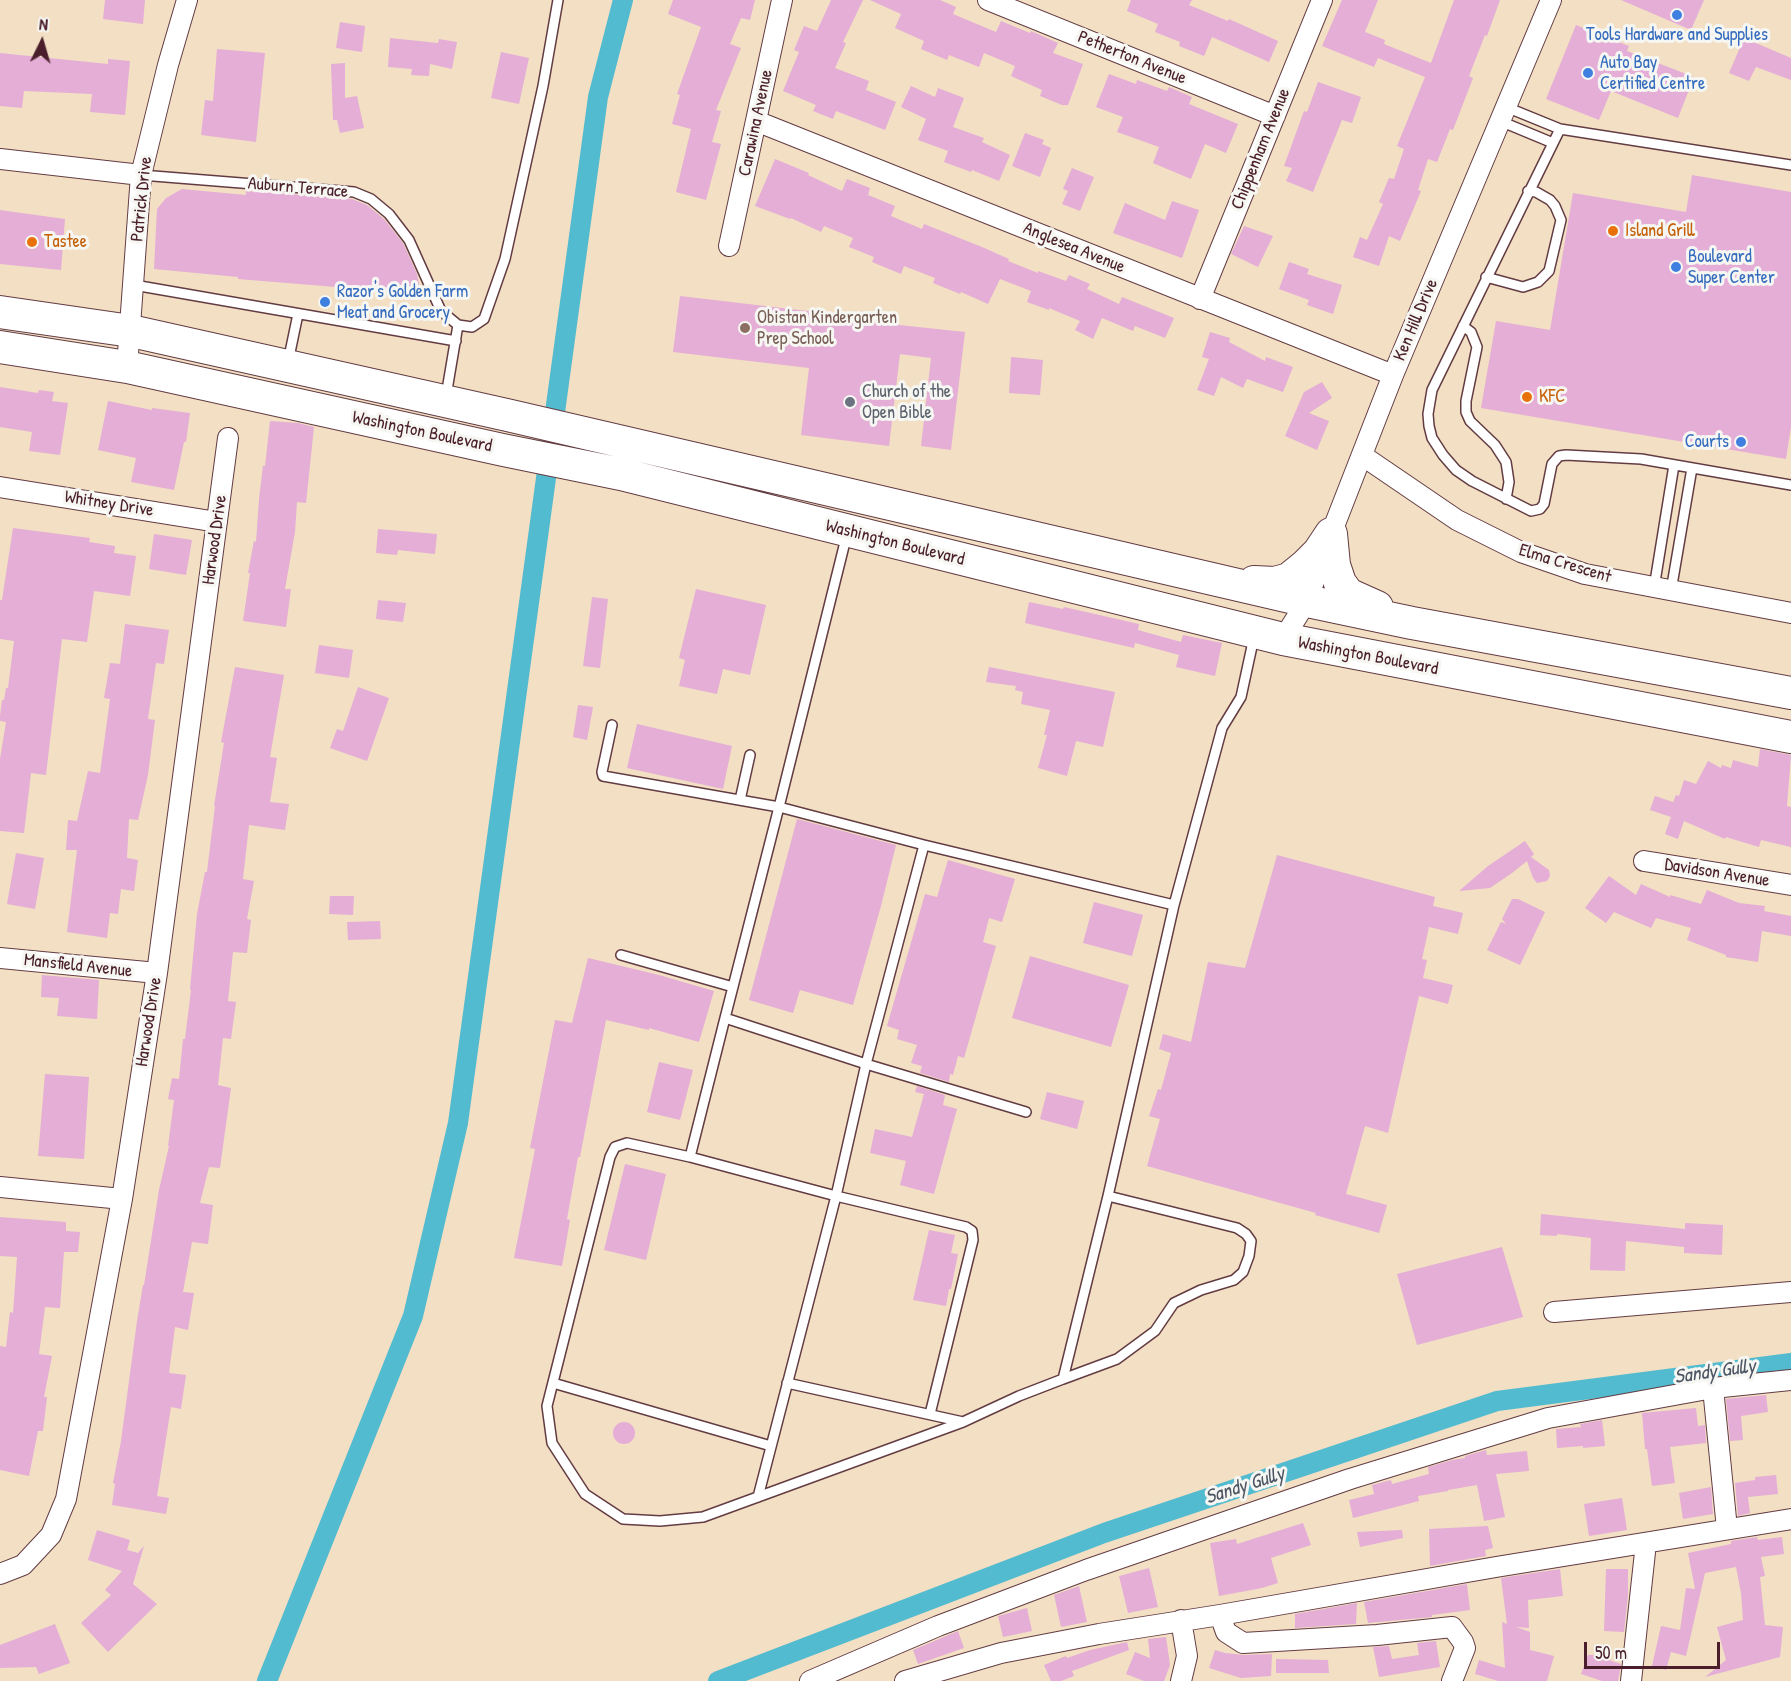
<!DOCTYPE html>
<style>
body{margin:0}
#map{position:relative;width:1791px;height:1681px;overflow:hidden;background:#f2dfc4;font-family:"Patrick Hand",sans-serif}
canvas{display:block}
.north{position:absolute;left:12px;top:12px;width:60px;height:60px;-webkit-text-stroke:4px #f6f6f2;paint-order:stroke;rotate:5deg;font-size:16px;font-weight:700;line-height:24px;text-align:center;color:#4a1f2b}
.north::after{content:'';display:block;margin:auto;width:21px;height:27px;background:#4a1f2b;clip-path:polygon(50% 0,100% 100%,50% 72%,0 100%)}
.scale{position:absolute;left:1584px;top:1642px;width:136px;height:27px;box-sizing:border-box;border:3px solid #4a1f2b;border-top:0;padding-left:8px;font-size:18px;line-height:21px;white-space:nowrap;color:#4a1f2b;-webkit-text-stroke:4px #f6f6f2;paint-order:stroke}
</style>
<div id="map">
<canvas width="1791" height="1681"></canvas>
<div class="north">N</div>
<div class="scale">50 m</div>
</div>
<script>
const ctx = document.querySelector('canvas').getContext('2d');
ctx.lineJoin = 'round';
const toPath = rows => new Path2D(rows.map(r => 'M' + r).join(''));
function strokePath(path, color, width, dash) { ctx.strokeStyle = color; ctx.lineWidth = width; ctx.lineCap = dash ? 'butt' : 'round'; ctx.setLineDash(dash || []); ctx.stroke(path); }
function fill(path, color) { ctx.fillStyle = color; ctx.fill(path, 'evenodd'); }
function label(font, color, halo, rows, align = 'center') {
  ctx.font = font + ' "Patrick Hand",sans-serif'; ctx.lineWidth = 6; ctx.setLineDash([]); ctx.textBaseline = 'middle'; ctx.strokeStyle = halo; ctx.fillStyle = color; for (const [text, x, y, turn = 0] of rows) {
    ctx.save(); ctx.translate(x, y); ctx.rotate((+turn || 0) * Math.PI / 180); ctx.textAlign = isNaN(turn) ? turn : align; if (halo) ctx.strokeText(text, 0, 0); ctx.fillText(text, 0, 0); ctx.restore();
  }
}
strokePath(toPath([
 [267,1681,413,1316,458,1123,598,97,623,0],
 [718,1681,1104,1533,1497,1401,1791,1363]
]), '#52bbcf', 20);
fill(toPath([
 [105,0,145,0,143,24,103,19],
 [673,0,755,0,750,20,741,18,730,44,741,48,716,110,721,111,712,142,721,144,706,200,676,192,691,129,672,124,680,95,677,94,701,27,668,14],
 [831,0,863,0,843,42,846,43,835,68,869,81,866,90,896,102,885,130,836,111,833,119,813,111,816,105,783,91,799,52,794,50,804,26,817,31],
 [870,0,940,0,956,7,953,14,996,32,1001,21,1030,33,1031,31,1058,43,1053,53,1083,64,1068,105,1062,105,1040,96,1042,90,1011,76,1015,66,984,53,979,67,949,55,947,60,921,49,924,41,895,28,901,14],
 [1131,0,1192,0,1189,5,1228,21,1229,19,1278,41,1269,62,1212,37,1204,56,1179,46,1180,42,1155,32,1158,24,1127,11],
 [1342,0,1378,0,1365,32,1385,40,1384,44,1431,63,1454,0,1500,0,1487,36,1485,35,1469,76,1473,78,1453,130,1450,129,1437,162,1428,159,1418,190,1421,191,1400,241,1389,236,1379,266,1353,257,1360,237,1367,240,1383,204,1379,202,1389,178,1394,179,1404,149,1397,146,1425,77,1378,58,1374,67,1322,46],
 [1621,0,1704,0,1691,30],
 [340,22,365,26,362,52,336,48],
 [1576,25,1629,46,1627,51,1694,77,1678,118,1611,91,1599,120,1546,99],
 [390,38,438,43,439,39,457,42,452,69,430,64,429,76,411,75,412,69,388,67],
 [1744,38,1791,58,1791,80,1756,67,1749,81,1729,73],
 [217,49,265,53,256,142,201,135,205,100,213,101],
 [501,52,529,58,519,104,491,98],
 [0,53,108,64,108,59,130,61,125,115,90,112,92,94,24,91,22,108,0,106],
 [345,63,345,98,357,96,364,128,340,133,337,120,333,120,331,64],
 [1109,74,1136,84,1137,80,1167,91,1169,87,1192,97,1189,104,1238,124,1226,153,1205,144,1191,179,1153,163,1159,147,1117,132,1123,117,1096,107],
 [1318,82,1361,97,1352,123,1342,120,1313,192,1286,181,1292,168,1284,166,1304,111,1307,112],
 [911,86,935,97,938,88,964,98,953,127,984,138,982,142,1010,155,999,181,972,170,971,172,944,162,948,151,918,140,926,119,901,107],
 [1025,133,1044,140,1042,144,1051,148,1040,177,1012,166],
 [775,159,809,173,808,175,842,191,847,179,870,188,868,195,895,206,891,216,922,229,924,224,982,247,1009,259,1008,261,1038,273,1038,271,1066,281,1069,275,1090,284,1087,289,1119,304,1122,297,1174,318,1165,338,1135,326,1133,331,1102,318,1093,339,1075,330,1080,321,1049,308,1049,310,1027,302,1031,291,1000,279,988,304,961,292,960,294,933,283,935,278,904,266,901,274,872,262,874,257,849,247,853,238,824,226,821,232,791,218,790,219,755,206],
 [1072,168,1094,177,1080,211,1062,204,1068,191,1063,189],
 [1692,175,1791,192,1791,427,1786,459,1481,408,1496,321,1550,330,1573,193,1686,212],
 [182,189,246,195,246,191,265,192,352,199,367,205,384,219,403,243,417,274,421,294,238,279,238,277,154,269,157,209,166,198],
 [1172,201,1199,210,1182,258,1113,233,1125,203,1165,220],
 [0,210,65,219,61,270,0,264],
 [1244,226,1273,236,1258,267,1231,254],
 [1289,262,1309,269,1307,274,1342,285,1333,314,1307,305,1309,300,1279,289],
 [680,296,816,312,815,316,965,332,951,450,921,446,931,358,900,354,889,446,801,435,809,368,673,352],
 [1210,332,1230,338,1229,342,1265,361,1266,357,1293,367,1283,392,1247,379,1243,388,1221,377,1214,396,1197,390,1209,359,1202,357],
 [1011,357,1043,360,1040,395,1009,393],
 [1322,382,1332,398,1309,413,1329,421,1317,450,1285,436,1304,392],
 [0,387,38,393,39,390,54,392,52,401,68,403,60,455,29,451,32,432,0,427],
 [108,401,152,410,152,408,190,413,186,442,184,442,174,490,131,482,136,458,98,450],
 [270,421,298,423,314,427,306,503,297,502,295,532,285,589,291,589,286,627,243,621,250,573,248,573,254,541,256,542,259,499,263,466,265,466],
 [13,528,90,538,89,542,115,546,114,553,136,556,130,596,94,591,87,642,62,639,46,775,31,773,24,833,0,831,0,759,6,722,0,721,0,716,2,700,4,700,6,688,8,688,14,641,0,639,0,600,2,600],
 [378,529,437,534,435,554,398,550,397,555,376,553],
 [154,534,192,540,186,575,149,569],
 [696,589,766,605,750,675,723,669,717,694,679,686,685,660,679,658],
 [592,597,608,599,600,668,583,666],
 [378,600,406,603,403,622,376,619],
 [1029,602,1063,609,1064,607,1139,624,1138,630,1181,642,1183,635,1222,643,1215,676,1176,667,1179,655,1135,643,1134,648,1025,623],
 [125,624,169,630,164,664,156,663,148,719,155,720,148,775,138,820,129,819,127,858,138,860,134,891,121,889,118,914,110,913,107,938,67,932,77,850,66,850,68,820,77,821,88,771,100,773,110,699,104,698,110,663,120,664],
 [319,645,353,650,349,678,315,673],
 [235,667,284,675,270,757,277,758,270,802,289,804,285,830,249,825,243,879,254,881,247,919,251,920,247,953,233,952,228,1001,236,1002,231,1039,223,1038,218,1085,231,1088,220,1168,209,1167,200,1203,213,1205,208,1244,192,1242,183,1292,194,1293,188,1330,175,1327,169,1373,186,1375,181,1409,171,1407,157,1496,169,1498,166,1514,112,1505,115,1484,113,1483,121,1441,137,1321,143,1285,144,1285,159,1190,169,1146,168,1146,174,1100,168,1099,172,1078,179,1079,183,1039,185,1039,191,990,190,989,197,914,205,872,207,872,215,806,214,806,224,743,221,742],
 [989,667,1115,692,1103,747,1076,741,1067,776,1038,768,1047,735,1044,735,1050,710,1021,704,1023,692,1015,690,1016,686,986,682],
 [358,687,389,698,367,761,330,748,337,729,343,731],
 [578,705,593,707,587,740,573,737],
 [637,724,732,746,723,789,627,768],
 [1760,749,1791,755,1787,806,1791,807,1791,847,1761,840,1759,847,1726,837,1725,839,1684,821,1678,839,1665,834,1671,817,1650,810,1655,796,1673,802,1676,795,1679,796,1684,780,1696,784,1708,761,1721,768,1722,765,1731,768,1733,760,1758,767],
 [797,819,896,845,881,906,853,1005,800,990,793,1013,749,1000],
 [1525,841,1534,854,1531,857,1549,870,1550,876,1547,881,1537,883,1533,878,1527,861,1512,873,1490,888,1459,891,1488,866],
 [16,853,44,858,35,909,7,904],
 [1277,855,1435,897,1433,906,1463,913,1458,934,1429,927,1422,959,1427,960,1423,978,1453,985,1448,1004,1419,996,1388,1133,1365,1126,1346,1194,1387,1205,1379,1233,1315,1215,1316,1213,1147,1166,1160,1119,1149,1116,1158,1089,1161,1090,1171,1053,1159,1049,1163,1034,1191,1042,1208,962,1245,968],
 [948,860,1015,879,1002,922,989,918,983,942,996,946,964,1058,958,1056,953,1075,950,1074,949,1082,920,1073,922,1066,911,1063,917,1045,897,1039,899,1030,887,1026,925,894,937,897],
 [1609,876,1636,895,1641,884,1670,897,1670,895,1701,904,1707,890,1739,903,1765,906,1764,911,1791,916,1791,936,1762,931,1758,962,1726,957,1726,955,1687,940,1691,928,1656,918,1651,928,1614,912,1606,923,1585,908],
 [330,896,354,896,353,915,329,914],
 [1512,899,1518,899,1545,912,1520,965,1487,950,1501,922,1506,924,1502,919],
 [1094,902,1143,915,1132,956,1083,943],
 [380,921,381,939,348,940,347,922],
 [1030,956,1129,985,1111,1047,1012,1018],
 [588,958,659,975,714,991,699,1042,649,1028,649,1030,606,1020,580,1157,578,1157,567,1219,570,1220,562,1266,514,1258,535,1149,530,1148,555,1020,572,1023],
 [42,975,99,980,97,1019,57,1016,59,998,41,997],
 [659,1062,693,1070,680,1120,647,1112],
 [45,1074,89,1077,84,1159,38,1156],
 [917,1086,945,1095,943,1105,957,1109,934,1194,900,1185,906,1161,870,1153,875,1129,912,1137,924,1094,915,1092],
 [1047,1092,1084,1101,1077,1129,1040,1119],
 [625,1164,666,1174,646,1260,604,1250],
 [1541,1214,1685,1229,1685,1223,1723,1225,1722,1255,1684,1253,1684,1247,1626,1241,1625,1271,1590,1270,1591,1238,1557,1234,1557,1236,1540,1235],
 [0,1217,66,1222,66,1231,80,1232,78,1252,64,1252,60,1308,45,1307,39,1354,52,1356,44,1397,47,1397,43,1431,38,1431,29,1476,0,1470,0,1346,6,1347,10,1312,13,1313,17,1257,0,1256],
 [929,1230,955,1235,951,1253,958,1254,951,1289,949,1289,946,1306,913,1300],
 [1502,1247,1523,1317,1417,1345,1397,1274],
 [1766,1395,1768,1412,1741,1416,1743,1440,1730,1441,1726,1399],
 [1696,1408,1698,1426,1705,1425,1706,1443,1670,1447,1675,1483,1652,1486,1647,1449,1645,1449,1642,1413],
 [1602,1420,1605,1446,1583,1448,1583,1446,1557,1448,1556,1429,1581,1427,1580,1424],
 '613 1433a11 11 0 1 1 22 0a11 11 0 1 1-22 0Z',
 [1486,1450,1487,1455,1527,1451,1529,1471,1496,1474,1505,1517,1484,1521,1477,1485,1448,1490,1448,1491,1418,1496,1419,1501,1353,1518,1349,1500,1374,1494,1372,1485,1391,1480,1392,1484,1429,1474,1428,1467,1452,1460,1465,1458,1465,1456],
 [1776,1475,1778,1494,1748,1497,1750,1513,1738,1516,1735,1483,1755,1480,1755,1477],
 [1711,1487,1713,1514,1683,1519,1679,1493],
 [1622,1498,1627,1530,1589,1536,1584,1504],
 [1303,1523,1311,1545,1271,1558,1278,1583,1262,1588,1219,1596,1210,1543,1236,1539,1237,1544],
 [1488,1526,1493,1548,1485,1550,1486,1556,1430,1566,1429,1529],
 [97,1530,130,1540,127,1550,138,1553,144,1546,133,1584,157,1604,108,1652,81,1623,111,1595,105,1590,122,1571,88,1560],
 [1402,1530,1403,1538,1360,1547,1357,1532],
 [1757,1537,1758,1540,1782,1537,1784,1554,1761,1557,1765,1576,1760,1577,1765,1625,1783,1627,1780,1657,1705,1677,1726,1660,1717,1627,1743,1620,1741,1593,1736,1567,1705,1573,1686,1656,1671,1652,1666,1670,1652,1666,1661,1626,1680,1630,1686,1588,1695,1589,1688,1553,1731,1544,1731,1541],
 [1149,1568,1158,1607,1128,1613,1119,1576],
 [1560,1569,1563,1596,1528,1600,1529,1628,1516,1627,1530,1632,1530,1650,1554,1656,1547,1681,1498,1681,1475,1674,1479,1660,1505,1668,1502,1622,1507,1624,1501,1578],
 [1606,1569,1628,1569,1628,1595,1624,1632,1604,1631],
 [1467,1584,1470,1610,1432,1615,1432,1617,1368,1623,1364,1602],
 [1079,1586,1087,1622,1061,1627,1054,1595],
 [1357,1603,1356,1624,1295,1628,1295,1614],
 [1027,1608,1032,1631,1003,1637,998,1616],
 [55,1624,70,1663,39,1674,36,1667,0,1668,0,1645],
 [958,1631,964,1648,918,1664,913,1650],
 [1166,1637,1170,1665,1164,1681,1144,1681,1126,1674,1135,1652,1150,1658,1148,1639],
 [1436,1641,1440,1667,1379,1677,1373,1647,1389,1646,1392,1659,1419,1655,1417,1643],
 [1127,1642,1129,1650,1072,1671,1074,1676,1061,1681,1051,1681,1044,1665,1066,1656,1067,1658,1090,1650],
 [1215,1650,1225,1653,1244,1655,1272,1654,1271,1676,1241,1678,1209,1668],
 [1588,1655,1594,1655,1621,1664,1618,1681,1602,1681,1581,1674],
 [1276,1659,1328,1660,1329,1673,1276,1673]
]), '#e4aed6');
const service = toPath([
 [1506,107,1560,129,1791,165],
 [1500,121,1553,143],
 [1560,129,1432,390,1428,414,1429,426,1432,438,1443,455,1456,470,1472,481,1531,511,1540,509,1544,504,1552,464,1559,456,1566,455,1641,459,1791,485],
 [141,175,354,192,371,199,389,214,409,240,441,311,458,325,472,327,484,319,505,259,543,86,558,0],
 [1486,277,1523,287,1538,282,1549,271,1561,220,1555,206,1550,200,1536,192,1528,191],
 [134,285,456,341],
 [1463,326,1471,332,1477,347,1466,401,1466,412,1470,421,1495,445,1506,462,1509,482,1506,499],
 [288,362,298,314],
 [446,396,458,325],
 [847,534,779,807,924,845,1174,905,1222,728,1241,697,1254,637],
 [1654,588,1674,465],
 [1671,591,1692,468],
 [612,725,602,772,603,776,779,807,725,1018],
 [740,800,750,755],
 [924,845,866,1064,725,1018,690,1157,627,1143,615,1147,610,1157,547,1406,552,1443,585,1494,623,1519,660,1521,703,1517,963,1422,1019,1396,1063,1379,1108,1196,1174,905],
 [621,955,733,987],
 [690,1157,836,1196,966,1227,972,1231,973,1240,930,1414],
 [1063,1379,1117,1359,1155,1331,1174,1303,1201,1290,1234,1280,1243,1272,1249,1256,1251,1241,1246,1234,1237,1228,1108,1196],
 [553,1383,771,1446],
 [787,1383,963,1422],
 [758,1497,836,1196,866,1064,1026,1112]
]);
const minor = toPath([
 [988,0,1275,116],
 [756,121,1393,375],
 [0,159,141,175],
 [729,246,782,0],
 [1200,299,1322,0],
 [127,367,141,175,168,65,187,0],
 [1363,456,1457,520,1521,552,1585,574,1791,613],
 [0,487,217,522],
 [1283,639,1307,601,1331,534,1393,375,1551,0],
 [1644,861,1791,885],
 [0,958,157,973],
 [0,1187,122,1199],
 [1554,1312,1791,1292],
 [1713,1388,1727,1529],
 [0,1574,23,1565,51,1535,66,1499,122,1199,157,973,228,438],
 [1220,1615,1226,1632,1243,1643,1377,1635,1452,1627,1463,1642,1465,1648,1452,1681],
 [810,1681,938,1626,1086,1570,1350,1479,1548,1418,1713,1388,1791,1380],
 [905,1681,1001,1653,1099,1634,1220,1615,1496,1567,1791,1519],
 [1181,1681,1187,1656,1181,1620],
 [1631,1681,1646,1543]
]);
const trunk = toPath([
 [0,312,131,331,507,415,1307,601,1412,623,1791,693],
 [0,347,127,367,503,450,621,474,1283,639,1791,737],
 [1331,534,1334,565,1340,583,1348,594,1377,607],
 [1254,582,1275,583,1289,579,1305,566,1319,552,1331,534]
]);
strokePath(service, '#633c42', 12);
strokePath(minor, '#633c42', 22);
strokePath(trunk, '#633c42', 34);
strokePath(service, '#fff', 9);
strokePath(minor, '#fff', 20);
strokePath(trunk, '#fff', 32);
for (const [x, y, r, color] of [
 [1677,15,6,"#3f7fe0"],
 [1588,73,6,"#3f7fe0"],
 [1613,231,6,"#e8710a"],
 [32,242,6,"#e8710a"],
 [1676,267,6,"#3f7fe0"],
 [325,302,6,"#3f7fe0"],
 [745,328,6,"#8d6e63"],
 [1527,397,6,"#e8710a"],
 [850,402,6,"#6b7280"],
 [1741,442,6,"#3f7fe0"]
]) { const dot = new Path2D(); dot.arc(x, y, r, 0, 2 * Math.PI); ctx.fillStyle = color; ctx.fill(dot); strokePath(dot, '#f6f6f2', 2); }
label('18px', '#366cbe', '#f6f6f2', [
 ["Tools Hardware and Supplies",1677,35,"center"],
 ["Auto Bay",1600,63],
 ["Certified Centre",1600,84],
 ["Boulevard",1688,257],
 ["Super Center",1688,278],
 ["Razor's Golden Farm",337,292],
 ["Meat and Grocery",337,313],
 ["Courts",1729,442,"right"]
], 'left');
label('18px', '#4a1f2b', '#f6f6f2', [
 ["Petherton Avenue",1132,58,22],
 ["Carawina Avenue",756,123,-78],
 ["Chippenham Avenue",1261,149,-68],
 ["Auburn Terrace",298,188,5],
 ["Patrick Drive",142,199,-84],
 ["Anglesea Avenue",1074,248,22],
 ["Ken Hill Drive",1416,320,-67],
 ["Washington Boulevard",422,432,12],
 ["Whitney Drive",109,504,9],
 ["Harwood Drive",215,540,-82],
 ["Washington Boulevard",895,543,14],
 ["Elma Crescent",1565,564,17],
 ["Washington Boulevard",1368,656,11],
 ["Davidson Avenue",1717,873,9],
 ["Mansfield Avenue",78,966,6],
 ["Harwood Drive",149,1022,-81]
]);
label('18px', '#c56008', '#f6f6f2', [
 ["Island Grill",1625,231],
 ["Tastee",44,242],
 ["KFC",1539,397]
], 'left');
label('18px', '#785e54', '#f6f6f2', [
 ["Obistan Kindergarten",757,318],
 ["Prep School",757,339]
], 'left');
label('18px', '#5b616d', '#f6f6f2', [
 ["Church of the",862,392],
 ["Open Bible",862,413]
], 'left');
label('italic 20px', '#4d5664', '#f6f6f2', [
 ["Sandy Gully",1715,1372,-8],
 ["Sandy Gully",1245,1486,-18]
]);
</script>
